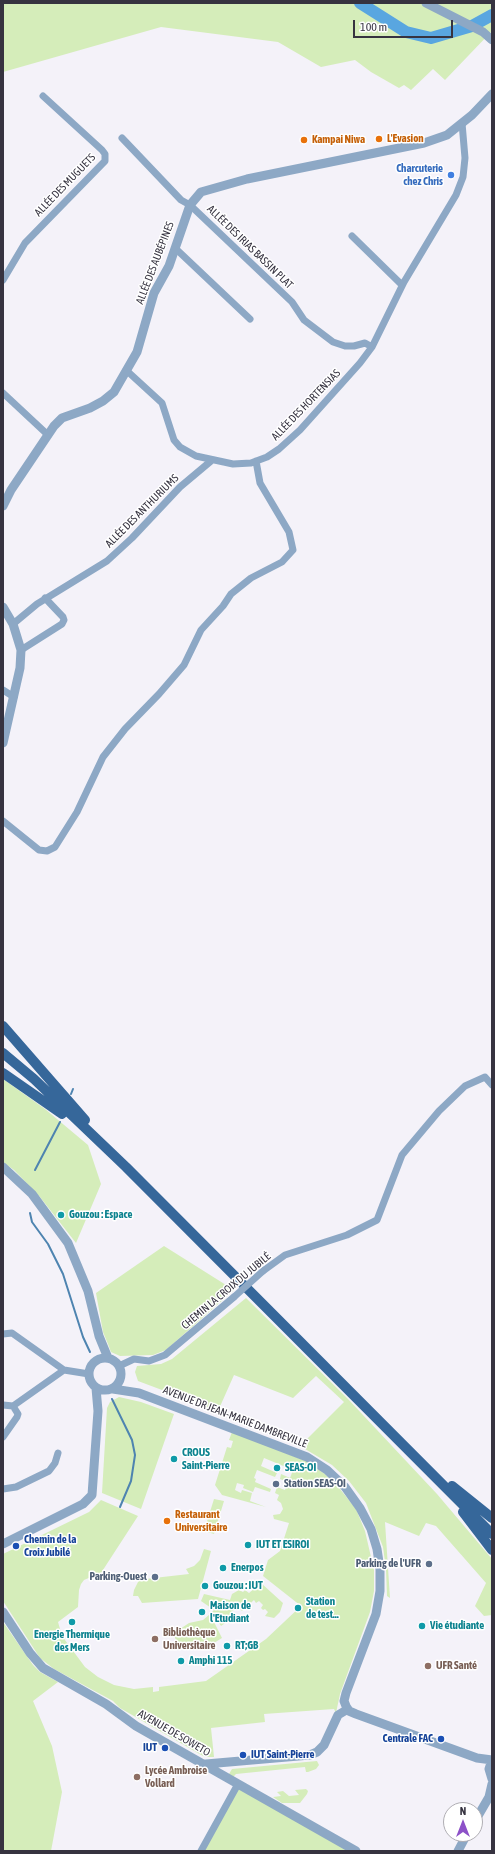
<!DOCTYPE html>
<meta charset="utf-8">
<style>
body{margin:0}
#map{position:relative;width:495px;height:1854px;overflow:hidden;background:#f4f2f9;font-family:"Asap Condensed",sans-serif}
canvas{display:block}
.frame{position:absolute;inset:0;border:4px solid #363340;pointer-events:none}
.north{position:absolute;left:443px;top:1802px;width:40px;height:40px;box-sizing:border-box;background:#fff;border:1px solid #afadb3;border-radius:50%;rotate:0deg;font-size:11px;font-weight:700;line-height:16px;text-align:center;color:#363340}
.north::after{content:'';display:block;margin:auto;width:14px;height:18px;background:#8d51c8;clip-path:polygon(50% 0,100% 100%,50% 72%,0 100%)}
.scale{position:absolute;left:353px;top:20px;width:100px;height:18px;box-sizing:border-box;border:2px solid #363340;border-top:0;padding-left:5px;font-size:12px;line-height:14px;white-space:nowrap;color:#363340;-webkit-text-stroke:3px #fff;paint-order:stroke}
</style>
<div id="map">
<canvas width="495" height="1854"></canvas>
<div class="frame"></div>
<div class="north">N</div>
<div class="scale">100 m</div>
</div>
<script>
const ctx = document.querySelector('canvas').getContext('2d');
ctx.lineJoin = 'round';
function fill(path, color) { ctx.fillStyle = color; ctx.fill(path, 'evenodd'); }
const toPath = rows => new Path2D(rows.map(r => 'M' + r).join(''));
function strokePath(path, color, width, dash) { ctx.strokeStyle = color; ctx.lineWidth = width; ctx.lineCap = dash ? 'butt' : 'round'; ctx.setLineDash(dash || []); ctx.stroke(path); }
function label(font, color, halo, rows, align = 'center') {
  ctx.font = font + ' "Asap Condensed",sans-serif'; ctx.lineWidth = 3; ctx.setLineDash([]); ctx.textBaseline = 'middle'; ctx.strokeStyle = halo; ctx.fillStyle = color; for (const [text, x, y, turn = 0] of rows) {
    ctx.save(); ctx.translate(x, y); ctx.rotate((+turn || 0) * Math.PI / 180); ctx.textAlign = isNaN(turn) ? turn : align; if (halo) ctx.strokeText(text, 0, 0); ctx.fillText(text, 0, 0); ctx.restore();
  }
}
fill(toPath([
 [3,3,492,3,492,31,445,80,433,69,411,90,404,85,399,88,371,72,355,60,321,67,278,42,161,27,3,72],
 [3,1079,45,1109,88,1145,101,1184,76,1243,40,1197,14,1170,3,1162],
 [164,1246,234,1290,166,1350,153,1355,120,1356,111,1352,108,1344,103,1332,96,1293],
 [246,1298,348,1399,437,1494,492,1559,492,1615,484,1616,475,1606,486,1583,436,1526,426,1523,419,1536,385,1522,390,1598,387,1596,386,1569,383,1547,366,1503,349,1481,332,1465,300,1446,344,1402,316,1376,293,1398,234,1375,218,1411,138,1381,135,1372,137,1366,161,1364,172,1359],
 [119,1397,141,1402,174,1414,141,1509,102,1493,107,1408,110,1402],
 [232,1432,306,1461,325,1474,340,1489,356,1509,365,1531,374,1570,374,1591,370,1612,340,1694,336,1713,334,1709,264,1714,265,1722,211,1728,214,1757,207,1757,203,1756,120,1708,113,1701,54,1669,40,1658,3,1601,3,1554,89,1512,101,1500,138,1516,101,1573,94,1578,91,1577,84,1580,81,1584,79,1590,78,1607,58,1622,62,1636,85,1667,98,1677,114,1685,134,1689,153,1687,153,1692,159,1691,159,1687,206,1681,266,1639,301,1606,263,1576,268,1560,280,1551,289,1523,274,1519,273,1515,280,1514,283,1509,281,1503,277,1500,279,1495,275,1493,277,1487,285,1490,288,1482,280,1479,281,1474,290,1478,293,1470,264,1458,261,1466,277,1473,275,1477,257,1470,254,1478,256,1479,255,1482,271,1489,270,1492,255,1487,253,1492,243,1488,244,1485,237,1483,235,1490,241,1493,242,1490,252,1493,250,1501,266,1507,222,1495,215,1485,227,1447,231,1448,233,1441,229,1440],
 [214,1499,224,1501,214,1534,204,1531],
 [204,1549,211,1551,198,1599,142,1603,138,1596,133,1596,134,1590,142,1574,145,1579,189,1574,186,1569,194,1566,200,1560],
 [261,1583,283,1603,280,1612,274,1618,265,1616,268,1612,265,1609,263,1610,261,1608,263,1605,259,1601,256,1603,254,1600,242,1611,238,1607,231,1612,234,1617,221,1626,212,1612,214,1610,201,1601,204,1594,230,1600,232,1594,239,1590,243,1592,245,1590,249,1593],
 [210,1614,222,1638,209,1646,208,1643,192,1647,179,1644,175,1638,175,1634,177,1631,189,1623,203,1620],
 [3,1622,33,1665,40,1672,58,1682,33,1701,52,1746,62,1792,51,1851,3,1851],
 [317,1761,319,1765,316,1769,308,1772,306,1772,305,1767,236,1774,233,1777,229,1774,232,1769],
 [239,1788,352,1851,202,1851],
 [306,1789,308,1791,307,1794,300,1803,282,1803,273,1797,281,1796,277,1792,283,1791,289,1796,299,1795,295,1790]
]), '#d5edba');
strokePath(toPath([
 [71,1094,73,1089],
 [35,1170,60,1122],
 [30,1213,32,1222,48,1244,63,1274,83,1337,90,1352],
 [112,1399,132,1440,135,1455,131,1481,120,1507]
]), '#4e84b0', 2);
strokePath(toPath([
 [360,3,406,32,431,38,472,26,492,15]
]), '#59a6e0', 12);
strokePath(toPath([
 [122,138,181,200,190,205,292,302,304,320,333,342,345,346,354,346,365,343,372,347],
 [352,236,402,285],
 [175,248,250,319],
 [3,280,25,243,105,161,105,154,102,150,43,96],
 [126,370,162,403,174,440,180,447,196,456,233,464,251,463,267,457,279,449,300,430,360,363,372,347,404,282,456,195,463,177,465,158,462,123],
 [3,393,48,435],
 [13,624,37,604,107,561,132,538,180,487,211,461],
 [21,650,62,624,64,620,63,617,45,598],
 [3,690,14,697],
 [3,821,39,850,47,851,55,847,77,812,103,757,125,729,159,694,184,665,201,630,223,606,231,594,251,578,282,562,293,550,289,532,260,483,256,461],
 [263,1271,285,1255,347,1235,377,1220,402,1155,439,1111,465,1086,485,1077,492,1085],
 [3,1334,12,1333,64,1370],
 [119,1366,134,1359,149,1361,165,1355,234,1297],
 [3,1405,13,1406,64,1370,89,1374],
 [3,1437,17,1417,18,1414,13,1406],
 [3,1489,16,1487,49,1471,55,1463,58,1453],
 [201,1851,238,1784]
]), '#8da8c5', 7);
strokePath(toPath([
 [426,3,483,32,492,40],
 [3,506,11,490,54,426,62,418,90,408,103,401,114,392,137,352,154,293,169,266,190,205,201,192,247,179,424,143,447,135,472,115,492,94],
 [3,607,13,624,21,650,20,668,3,743],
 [3,1167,32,1194,68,1243,88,1291,99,1336,108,1358],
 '89 1374a16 16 0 1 1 32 0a16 16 0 1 1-32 0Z',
 [113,1389,139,1393,307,1457,327,1470,345,1487,360,1508,371,1529,377,1549,380,1569,380,1591,376,1614,346,1693,344,1701,346,1706,349,1711,356,1714,477,1758,492,1760],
 [3,1544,83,1504,92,1495,98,1411,96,1388],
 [3,1612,30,1653,43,1668,106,1704,136,1726,356,1851],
 [492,1760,489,1769,492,1779],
 [206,1764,310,1755,317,1752,324,1745,338,1715,348,1709],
 [475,1821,489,1797,492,1784],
 [458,1851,467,1834]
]), '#8da8c5', 9);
strokePath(toPath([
 [3,1026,85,1120],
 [3,1053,34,1079,126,1167,492,1534],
 [3,1073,62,1114],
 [452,1486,492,1518],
 [463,1512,492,1550]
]), '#36679a', 10);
strokePath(toPath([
 [234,1297,263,1271]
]), '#8da8c5', 7);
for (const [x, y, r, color] of [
 [379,139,4,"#e8710a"],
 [304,140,4,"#e8710a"],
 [451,175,4,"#3f7fe0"],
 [61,1215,4,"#0f9aa8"],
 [174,1459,4,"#0f9aa8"],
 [277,1468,4,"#0f9aa8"],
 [276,1484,4,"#5c6f8a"],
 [167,1521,4,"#e8710a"],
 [248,1545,4,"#0f9aa8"],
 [16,1546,4,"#1a4fb4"],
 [429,1564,4,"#5c6f8a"],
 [223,1568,4,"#0f9aa8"],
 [155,1577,4,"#5c6f8a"],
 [205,1586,4,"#0f9aa8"],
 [298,1608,4,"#0f9aa8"],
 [202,1612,4,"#0f9aa8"],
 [72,1622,4,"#0f9aa8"],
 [422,1626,4,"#0f9aa8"],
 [155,1639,4,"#8d6e63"],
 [227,1646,4,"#0f9aa8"],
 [181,1661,4,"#0f9aa8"],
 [428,1666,4,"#8d6e63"],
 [441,1739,4,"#1a4fb4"],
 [165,1748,4,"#1a4fb4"],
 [243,1755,4,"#1a4fb4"],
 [137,1777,4,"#8d6e63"]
]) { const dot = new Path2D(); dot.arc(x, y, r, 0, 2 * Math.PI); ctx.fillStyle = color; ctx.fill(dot); strokePath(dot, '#fff', 1.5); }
label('bold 11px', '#c56008', '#fff', [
 ["L'Evasion",387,139],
 ["Kampai Niwa",312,140],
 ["Restaurant",175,1515],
 ["Universitaire",175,1528]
], 'left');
label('bold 11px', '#366cbe', '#fff', [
 ["Charcuterie",443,169],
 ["chez Chris",443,182]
], 'right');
label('11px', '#363340', '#fff', [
 ["ALLÉE DES MUGUETS",65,185,-46],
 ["ALLÉE DES IRIAS BASSIN PLAT",250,247,44],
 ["ALLÉE DES AUBÉPINES",155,263,-69],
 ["ALLÉE DES HORTENSIAS",306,405,-46],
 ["ALLÉE DES ANTHURIUMS",142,511,-45],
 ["CHEMIN LA CROIX DU JUBILÉ",226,1291,-40],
 ["AVENUE DR JEAN-MARIE DAMBREVILLE",235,1417,21],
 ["AVENUE DE SOWETO",174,1733,30]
]);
label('bold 11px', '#0d838f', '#fff', [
 ["Gouzou : Espace",69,1215],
 ["CROUS",182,1453],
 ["Saint-Pierre",182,1466],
 ["SEAS-OI",285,1468],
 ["IUT ET ESIROI",256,1545],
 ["Enerpos",231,1568],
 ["Gouzou : IUT",213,1586],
 ["Station",306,1602],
 ["de test...",306,1615],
 ["Maison de",210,1606],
 ["l'Etudiant",210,1619],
 ["Vie étudiante",430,1626],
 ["Energie Thermique",72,1635,"center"],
 ["des Mers",72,1648,"center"],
 ["RT;GB",235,1646],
 ["Amphi 115",189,1661]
], 'left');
label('bold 11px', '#4e5e75', '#fff', [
 ["Station SEAS-OI",284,1484,"left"],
 ["Parking de l'UFR",421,1564],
 ["Parking-Ouest",147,1577]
], 'right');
label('bold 11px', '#164399', '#fff', [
 ["Chemin de la",24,1540],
 ["Croix Jubilé",24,1553],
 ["Centrale FAC",433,1739,"right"],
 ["IUT",157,1748,"right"],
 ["IUT Saint-Pierre",251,1755]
], 'left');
label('bold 11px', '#785e54', '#fff', [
 ["Bibliothèque",163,1633],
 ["Universitaire",163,1646],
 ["UFR Santé",436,1666],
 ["Lycée Ambroise",145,1771],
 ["Vollard",145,1784]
], 'left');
</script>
